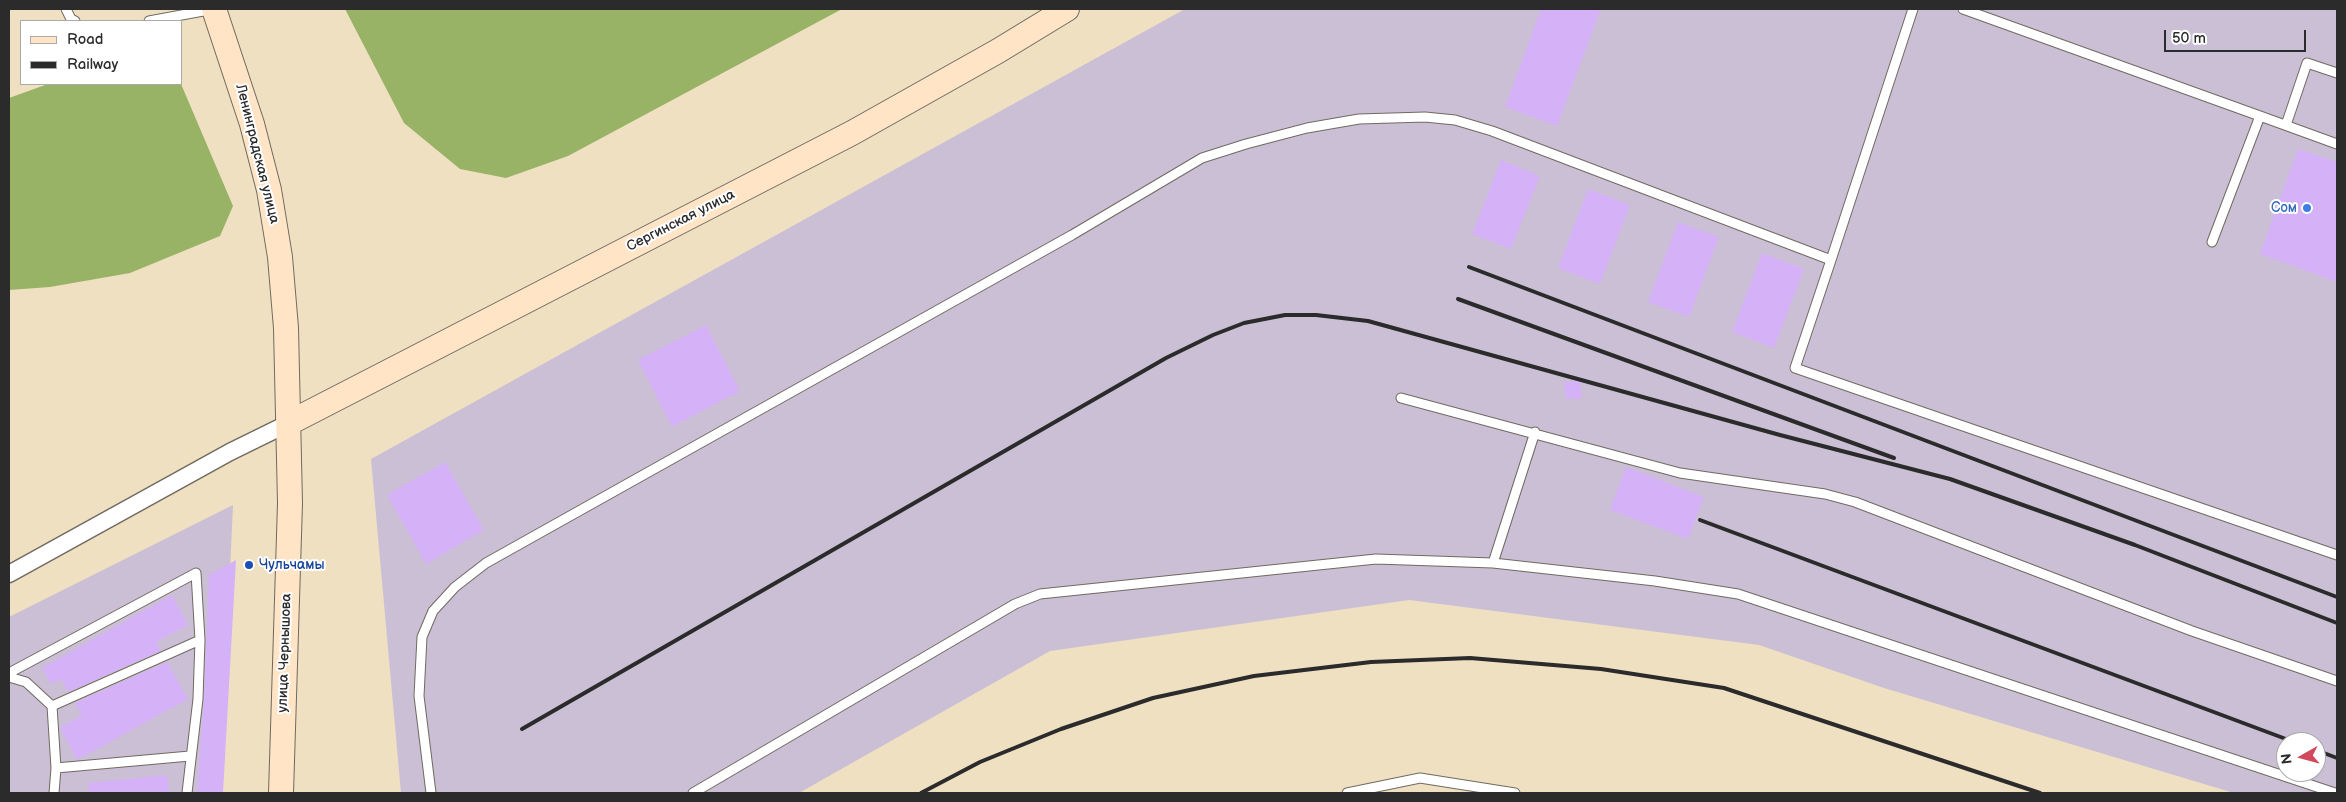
<!DOCTYPE html>
<meta charset="utf-8">
<style>
body{margin:0}
#map{position:relative;width:2346px;height:802px;overflow:hidden;background:#efe0c2;font-family:"Balsamiq Sans",sans-serif}
canvas{display:block}
.frame{position:absolute;inset:0;border:10px solid #2b2b2b;pointer-events:none}
.legend{position:absolute;left:20px;top:20px;width:162px;height:65px;box-sizing:border-box;background:#fff;border:1px solid #aaa;margin:0;padding:6px 9px;list-style:none;font-size:15px;color:#2b2b2b}
.legend li{display:flex;align-items:center;gap:10px;height:25px}
.legend b{width:25px;border:1px solid #aaa}
.north{position:absolute;left:2276px;top:732px;width:50px;height:50px;box-sizing:border-box;background:#fff;border:1px solid #aaa;border-radius:50%;rotate:263deg;font-size:14px;font-weight:700;line-height:20px;text-align:center;color:#2b2b2b}
.north::after{content:'';display:block;margin:auto;width:18px;height:22px;background:#d1495b;clip-path:polygon(50% 0,100% 100%,50% 72%,0 100%)}
.scale{position:absolute;left:2164px;top:30px;width:142px;height:22px;box-sizing:border-box;border:2px solid #2b2b2b;border-top:0;padding-left:6px;font-size:15px;line-height:18px;white-space:nowrap;color:#2b2b2b;-webkit-text-stroke:4px #fff;paint-order:stroke}
</style>
<div id="map">
<canvas width="2346" height="802"></canvas>
<div class="frame"></div>
<ul class="legend">
<li><b style="height:6px;background:#ffe4c6"></b>Road</li>
<li><b style="height:6px;background:#2b2b2b"></b>Railway</li>
</ul>
<div class="north">N</div>
<div class="scale">50 m</div>
</div>
<script>
const ctx = document.querySelector('canvas').getContext('2d');
ctx.lineJoin = 'round';
function fill(path, color) { ctx.fillStyle = color; ctx.fill(path, 'evenodd'); }
const toPath = rows => new Path2D(rows.map(r => 'M' + r).join(''));
function strokePath(path, color, width, dash) { ctx.strokeStyle = color; ctx.lineWidth = width; ctx.lineCap = dash ? 'butt' : 'round'; ctx.setLineDash(dash || []); ctx.stroke(path); }
function label(font, color, halo, rows, align = 'center') {
  ctx.font = font + ' "Balsamiq Sans",sans-serif'; ctx.lineWidth = 4; ctx.setLineDash([]); ctx.textBaseline = 'middle'; ctx.strokeStyle = halo; ctx.fillStyle = color; for (const [text, x, y, turn = 0] of rows) {
    ctx.save(); ctx.translate(x, y); ctx.rotate((+turn || 0) * Math.PI / 180); ctx.textAlign = isNaN(turn) ? turn : align; if (halo) ctx.strokeText(text, 0, 0); ctx.fillText(text, 0, 0); ctx.restore();
  }
}
fill(toPath([
 [1185,9,2337,9,2337,793,2234,793,1884,688,1759,645,1409,600,1050,651,799,793,401,793,371,459],
 [2286,742,2316,742,2316,772,2286,772],
 [233,505,220,793,9,793,9,617]
]), '#cbbfd5');
fill(toPath([
 [345,9,842,9,568,156,506,178,460,169,404,123],
 [48,84,181,84,233,206,220,236,130,273,50,287,9,290,9,98]
]), '#98b365');
fill(toPath([
 [1541,9,1601,9,1557,126,1505,107],
 [2298,149,2337,162,2337,282,2260,254],
 [1501,160,1540,176,1511,249,1472,234],
 [1588,189,1630,205,1600,284,1558,268],
 [1678,222,1719,237,1689,317,1648,302],
 [1762,253,1804,269,1774,348,1732,332],
 [706,325,740,391,672,427,638,360],
 [1580,381,1582,398,1566,399,1564,382],
 [445,462,484,530,426,564,387,495],
 [1626,467,1704,497,1688,539,1610,510],
 [236,560,223,793,197,793,204,699,209,575],
 [172,595,188,625,156,642,161,651,68,692,61,679,51,684,42,668],
 [167,662,188,699,77,760,60,728,82,715,75,703],
 [167,775,169,793,89,793,89,783]
]), '#d5b2f7');
const service = toPath([
 [66,9,71,19,75,21],
 [1963,9,2260,116,2212,242],
 [149,21,214,9],
 [2260,116,2337,144],
 [2286,125,2307,63,2337,73],
 [1831,260,1795,368,2337,555],
 [1401,398,1680,473,1825,494,1855,502,2192,631,2337,681],
 [1493,563,1535,432],
 [9,673,196,573,200,640,198,699,187,793],
 [9,677,26,682,52,706,200,640],
 [52,706,56,768,190,756],
 [54,793,56,768],
 [431,793,419,696,422,637,433,611,455,587,486,563,1072,235,1202,158,1246,144,1307,128,1359,119,1425,117,1455,120,1492,131,1831,260,1913,9],
 [693,793,1015,604,1040,594,1376,559,1493,563,1655,581,1738,594,2335,793],
 [1347,793,1420,778,1515,793]
]);
const minor = toPath([
 [9,574,230,452,289,423]
]);
const secondary = toPath([
 [214,9,252,124,269,190,280,257,286,328,290,503,281,793],
 [289,423,852,133,998,51,1067,9]
]);
strokePath(service, '#706a60', 11);
strokePath(minor, '#706a60', 19);
strokePath(secondary, '#706a60', 26);
strokePath(service, '#fff', 9);
strokePath(minor, '#fff', 16);
strokePath(secondary, '#ffe4c6', 24);
strokePath(toPath([
 [1469,267,2337,597],
 [1458,299,1894,458],
 [1700,520,2294,742],
 [522,729,1166,358,1213,335,1244,323,1285,315,1316,315,1368,321,1780,435,1950,479,2135,545,2337,623],
 [2316,750,2337,758],
 [921,793,980,762,1061,729,1153,698,1254,676,1371,662,1470,658,1601,669,1724,688,2040,793]
]), '#2b2b2b', 4);
for (const [x, y, r, color] of [
 [2307,208,5,"#3f7fe0"],
 [249,565,5,"#1a4fb4"]
]) { const dot = new Path2D(); dot.arc(x, y, r, 0, 2 * Math.PI); ctx.fillStyle = color; ctx.fill(dot); strokePath(dot, '#fff', 2); }
label('14px', '#2b2b2b', '#fff', [
 ["Ленинградская улица",257,154,76],
 ["Сергинская улица",681,221,-27],
 ["улица Чернышова",285,653,-88]
]);
label('14px', '#366cbe', '#fff', [
 ["Сом",2297,208]
], 'right');
label('14px', '#164399', '#fff', [
 ["Чульчамы",259,565]
], 'left');
</script>
